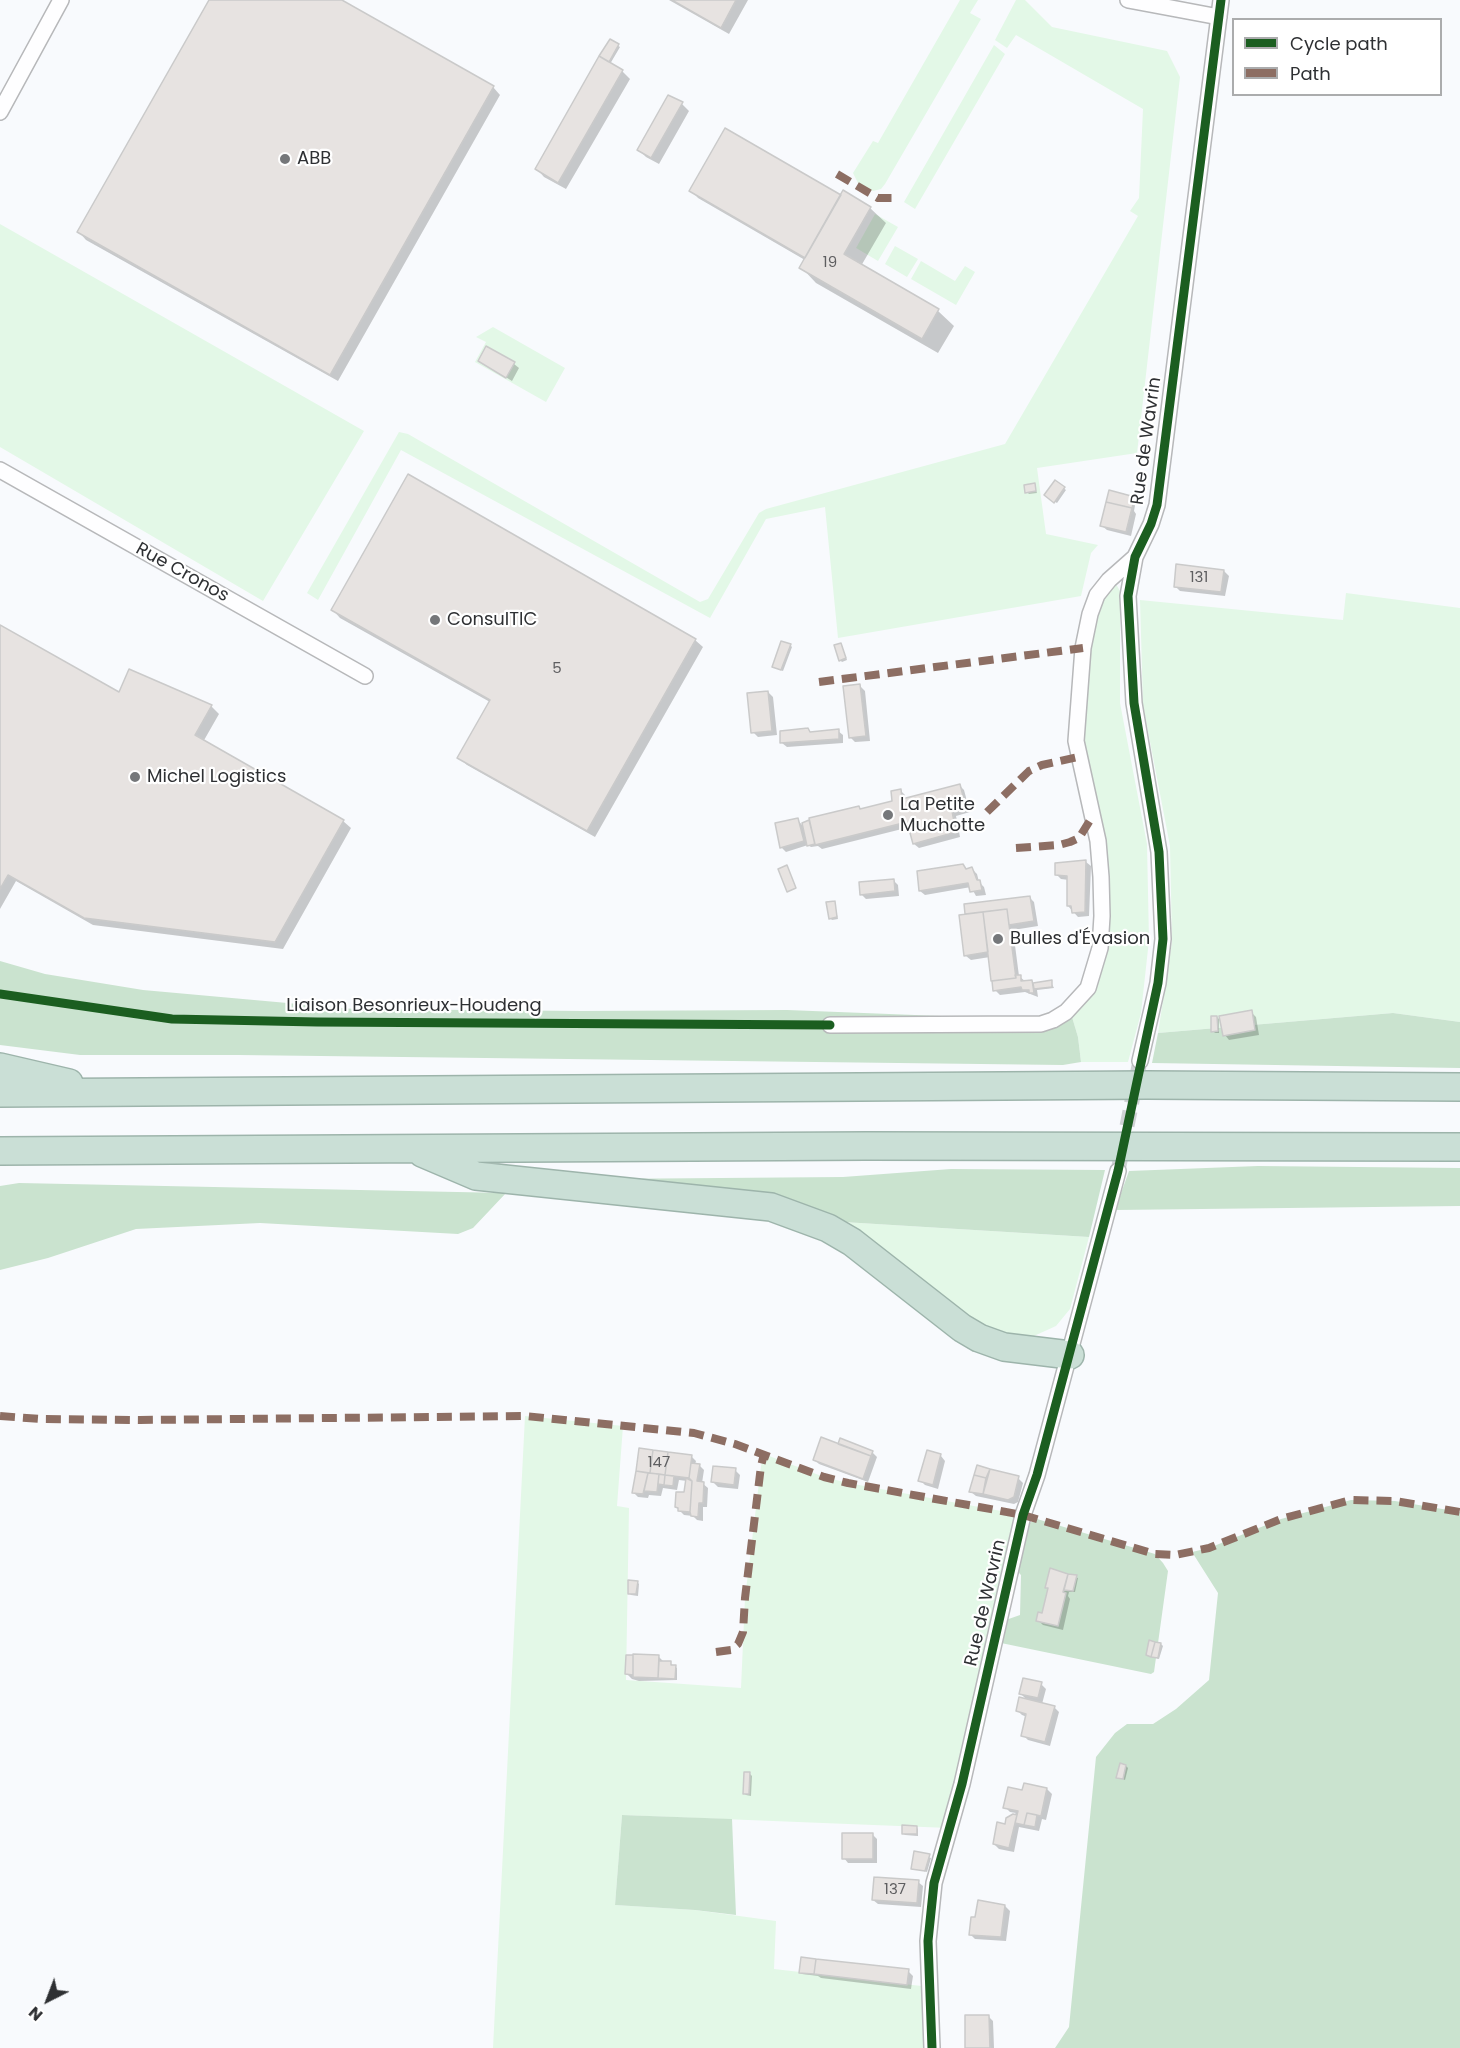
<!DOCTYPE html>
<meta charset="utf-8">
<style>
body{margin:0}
#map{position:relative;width:1460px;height:2048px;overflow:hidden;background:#f8fafd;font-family:Poppins,sans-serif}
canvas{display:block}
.legend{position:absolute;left:1232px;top:18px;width:210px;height:78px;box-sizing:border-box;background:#fff;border:2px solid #abacad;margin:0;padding:8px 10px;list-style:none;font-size:18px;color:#2e3033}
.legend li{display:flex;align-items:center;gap:12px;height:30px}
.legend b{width:30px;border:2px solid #abacad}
.north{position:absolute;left:18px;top:1970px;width:60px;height:60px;-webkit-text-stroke:4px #fff;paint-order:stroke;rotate:222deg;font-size:16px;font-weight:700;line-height:24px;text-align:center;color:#2e3033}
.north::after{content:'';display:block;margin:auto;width:21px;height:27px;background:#2e3033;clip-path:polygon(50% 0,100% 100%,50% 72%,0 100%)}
</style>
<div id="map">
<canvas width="1460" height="2048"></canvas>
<ul class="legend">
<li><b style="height:8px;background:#1b5e20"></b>Cycle path</li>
<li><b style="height:8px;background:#8d6e63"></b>Path</li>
</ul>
<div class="north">N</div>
</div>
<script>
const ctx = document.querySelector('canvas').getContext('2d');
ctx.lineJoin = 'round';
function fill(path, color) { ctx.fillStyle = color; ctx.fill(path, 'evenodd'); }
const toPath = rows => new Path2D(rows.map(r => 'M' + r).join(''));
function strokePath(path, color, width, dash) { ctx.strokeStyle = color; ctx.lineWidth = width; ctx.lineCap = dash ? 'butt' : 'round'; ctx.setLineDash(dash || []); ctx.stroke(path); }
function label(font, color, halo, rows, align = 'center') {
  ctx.font = font + ' Poppins,sans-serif'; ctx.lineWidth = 4.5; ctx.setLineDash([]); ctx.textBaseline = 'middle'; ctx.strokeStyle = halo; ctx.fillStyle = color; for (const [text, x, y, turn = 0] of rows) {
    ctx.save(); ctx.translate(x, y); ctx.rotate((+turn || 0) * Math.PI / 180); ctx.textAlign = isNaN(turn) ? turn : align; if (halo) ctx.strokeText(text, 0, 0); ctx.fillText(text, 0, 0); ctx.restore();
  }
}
fill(toPath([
 [960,0,978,0,970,13,981,19,885,184,881,189,873,191,858,183,853,173,873,141,878,143],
 [1016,0,1025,0,1052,27,1167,51,1180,77,1137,453,1037,468,1046,534,1098,545,1091,553,1081,596,838,638,825,507,766,519,710,618,401,450,318,600,307,593,399,432,408,434,700,602,708,599,759,513,766,509,1005,444,1138,216,1130,211,1139,198,1143,109,1016,35,1007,48,995,40],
 [994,45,1005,54,915,209,904,202],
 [875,214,898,227,878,261,856,248],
 [0,224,364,431,263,601,0,447],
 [895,246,918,259,907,277,885,264],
 [921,261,955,281,965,266,975,272,956,305,911,279],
 [493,327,565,368,546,402,475,362,486,342,476,337],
 [1116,584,1120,591,1120,703,1147,844,1149,940,1141,1013,1128,1062,1081,1062,1078,1037,1072,1017,1095,991,1106,952,1082,745,1089,651,1096,618,1103,599],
 [1346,593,1460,608,1460,1022,1393,1013,1158,1033,1172,942,1170,846,1143,705,1140,600,1343,620],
 [827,1221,1089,1237,1070,1309,1056,1326,1025,1340,996,1338],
 [525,1416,623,1426,617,1506,629,1508,626,1680,741,1688,745,1598,761,1466,764,1454,824,1477,848,1483,1023,1515,949,1828,622,1815,615,1905,695,1910,776,1921,774,1969,930,1987,932,2048,493,2048]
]), '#e3f8e7');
fill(toPath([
 [0,961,45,974,143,990,354,1009,582,1011,787,1010,966,1017,1072,1017,1078,1037,1081,1062,1063,1065,238,1055,80,1055,0,1045],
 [1393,1013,1460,1022,1460,1068,1152,1063,1158,1033],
 [1258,1166,1460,1168,1460,1206,1115,1210,1129,1171],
 [951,1169,1105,1170,1089,1237,827,1221,598,1179,843,1177],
 [19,1183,506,1193,473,1228,458,1234,260,1223,136,1229,48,1258,0,1270,0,1186],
 [1351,1500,1395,1501,1460,1512,1460,2048,1055,2048,1069,2027,1096,1757,1115,1733,1127,1724,1153,1724,1176,1709,1209,1680,1218,1593,1192,1552,1209,1548,1281,1519],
 [1037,1519,1155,1554,1163,1563,1168,1571,1154,1672,1151,1674,1001,1643,1003,1621,1020,1615,1021,1575,1015,1569,1026,1525],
 [622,1815,732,1819,736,1915,695,1910,615,1905]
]), '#cae3cf');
fill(toPath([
 [210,0,339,0,493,87,500,95,338,381,86,240,79,232],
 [669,0,748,0,729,34],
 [611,41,620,47,610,64,622,71,630,79,566,189,544,177,537,169],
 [682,104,689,111,659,164,646,157,638,149],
 [691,190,841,197,870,208,886,223,861,266,938,311,954,326,938,353,816,283,801,267,805,260,698,198],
 [480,361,514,364,519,368,512,381],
 [1055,482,1066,490,1057,503,1048,497],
 [1034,485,1037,493,1029,494,1027,492],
 [1134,498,1136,500,1134,511,1136,514,1131,536,1107,530,1102,526],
 [1224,571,1229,576,1225,596,1180,591,1175,586],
 [333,610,695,640,703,647,595,837,467,765,459,758,490,702,340,618],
 [0,626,119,694,211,706,219,714,203,742,343,821,351,828,283,949,93,925,16,881,0,909],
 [841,644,847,660,842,662,840,660],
 [790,645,792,647,783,671,775,668,773,666],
 [860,686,865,691,870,741,855,742,850,737],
 [768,692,773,697,777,735,758,737,753,732],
 [808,730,812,733,838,731,843,735,843,743,787,747,782,743],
 [960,786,964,790,970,812,956,816,960,837,919,848,914,844,910,827,822,849,818,846,811,847,808,845,786,852,781,847,797,819,802,825,809,822,812,826,893,802,900,790,905,795,905,799],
 [1086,862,1091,866,1089,916,1078,917,1068,906,1069,880,1061,879,1056,874],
 [963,865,968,870,972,869,977,874,979,882,984,887,986,895,976,896,971,887,925,895,920,891],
 [894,881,898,885,899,896,866,899,861,894],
 [1029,897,1034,902,1038,926,1013,930,1019,976,1026,982,1032,982,1034,984,1051,982,1054,988,1037,990,1038,997,1025,992,1000,995,995,990,990,957,971,960,966,956,966,905],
 [834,902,838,919,832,920,830,918],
 [1251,1012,1256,1017,1259,1035,1229,1040,1225,1035],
 [1217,1017,1219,1019,1219,1033,1215,1033,1213,1031],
 [839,1446,872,1452,877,1457,868,1482,819,1464,814,1459],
 [640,1450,691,1456,696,1461,695,1465,700,1466,704,1470,702,1483,708,1488,707,1507,703,1507,703,1521,697,1520,693,1516,684,1515,676,1507,685,1494,687,1481,679,1480,677,1490,663,1488,661,1496,649,1495,648,1498,638,1497,633,1492],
 [928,1452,941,1456,945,1461,938,1489,925,1485,920,1480],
 [978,1466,1018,1478,1023,1483,1018,1502,1014,1504,976,1496,971,1492],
 [735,1470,740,1475,738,1489,718,1487,713,1482],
 [1068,1575,1078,1578,1075,1592,1069,1592,1068,1596,1070,1599,1063,1630,1043,1625,1038,1620,1043,1615,1049,1590,1046,1587],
 [637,1582,639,1584,638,1596,631,1595,629,1593],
 [1161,1644,1163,1646,1159,1659,1147,1655],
 [658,1656,663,1661,670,1663,677,1668,677,1680,639,1681,632,1679,627,1674],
 [1041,1684,1046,1689,1042,1704,1054,1707,1059,1712,1050,1746,1028,1740,1023,1735,1027,1717,1022,1715,1017,1710,1028,1701,1021,1694],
 [1126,1766,1128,1768,1125,1780,1118,1777],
 [750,1774,752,1776,751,1796,746,1795,744,1793],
 [1047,1789,1052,1794,1046,1820,1042,1819,1039,1831,1019,1827,1014,1852,999,1849,994,1844,1006,1825,1007,1819,1016,1813,1010,1812,1005,1807],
 [916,1827,918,1829,918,1836,905,1835,903,1833],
 [872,1834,877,1839,877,1863,848,1863,844,1858],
 [915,1853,931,1858,927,1872,913,1868],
 [918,1882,923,1886,921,1907,878,1904,873,1900],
 [1005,1906,1010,1911,1006,1941,975,1939,970,1934],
 [908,1971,913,1976,911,1989,821,1978,818,1976,802,1974,800,1972],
 [988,2016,993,2021,994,2048,966,2048]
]), '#0003');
const building = toPath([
 [209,0,342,0,494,86,330,375,77,232,209,0],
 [672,0,736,0,721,28,672,0],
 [610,39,619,44,609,62,599,56,610,39],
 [599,56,623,70,558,183,535,169,599,56],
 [668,95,683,102,651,158,637,150,668,95],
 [725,128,841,195,805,258,689,191,725,128],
 [843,190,871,207,844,254,939,309,922,339,799,268,843,190],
 [486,346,515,362,506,378,478,361,486,346],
 [408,474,696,639,587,831,457,758,490,700,331,610,408,474],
 [1055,480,1065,487,1054,503,1044,495,1055,480],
 [1035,483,1036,491,1025,493,1024,485,1035,483],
 [1109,490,1135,497,1132,508,1106,502,1109,490],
 [1106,502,1132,508,1126,532,1100,526,1106,502],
 [1176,564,1224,570,1221,592,1174,587,1176,564],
 [0,625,119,692,129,669,212,705,195,735,344,820,275,942,84,918,8,875,0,889,0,625],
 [781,641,791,644,781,670,772,667,781,641],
 [841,643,846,658,839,661,834,645,841,643],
 [860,684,866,736,849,738,843,686,860,684],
 [768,691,772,731,751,733,747,693,768,691],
 [808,728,810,732,839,729,839,739,780,743,780,731,808,728],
 [960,784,966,808,952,811,956,832,913,844,907,822,815,845,809,818,859,806,860,809,892,801,891,791,901,789,902,799,960,784],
 [798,818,804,841,780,848,775,823,798,818],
 [809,820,815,844,807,846,802,823,809,820],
 [1086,860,1085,912,1072,913,1071,906,1067,906,1067,876,1055,875,1055,863,1086,860],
 [963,864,966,869,972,867,977,880,980,880,982,890,970,892,968,883,919,891,917,871,963,864],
 [787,865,796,888,787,892,778,869,787,865],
 [894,879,895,891,860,895,859,882,894,879],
 [1030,896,1034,921,1009,925,1007,909,965,914,964,904,1030,896],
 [835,901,837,917,829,919,826,902,835,901],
 [1007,909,1016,978,991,981,983,912,1007,909],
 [983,912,988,952,964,956,959,915,983,912],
 [1015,975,1021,975,1021,981,1032,980,1034,993,1029,993,1029,990,1022,990,1021,987,993,991,992,981,1016,978,1015,975],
 [1052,980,1052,987,1034,989,1033,983,1052,980],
 [1252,1010,1255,1030,1223,1036,1219,1016,1252,1010],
 [1211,1016,1217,1016,1218,1031,1211,1032,1211,1016],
 [821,1437,871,1456,863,1479,813,1460,821,1437],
 [840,1438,873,1451,871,1456,838,1444,840,1438],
 [639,1448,653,1450,650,1473,636,1471,639,1448],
 [653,1450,668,1452,665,1475,650,1473,653,1450],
 [927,1450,941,1454,933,1485,918,1481,927,1450],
 [668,1452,692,1455,689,1478,665,1475,668,1452],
 [691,1463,700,1464,697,1481,704,1482,703,1503,699,1503,698,1517,691,1516,690,1512,692,1481,689,1478,691,1463],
 [977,1465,990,1469,986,1478,974,1475,977,1465],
 [713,1466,736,1468,734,1485,711,1482,713,1466],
 [990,1469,1019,1476,1014,1497,1008,1500,983,1494,990,1469],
 [636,1471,648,1473,643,1494,632,1493,636,1471],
 [648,1473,659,1474,657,1492,644,1491,648,1473],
 [659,1474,665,1475,664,1485,658,1484,659,1474],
 [665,1475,674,1476,673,1486,664,1485,665,1475],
 [974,1475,986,1478,983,1494,969,1492,974,1475],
 [686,1478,692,1481,690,1512,678,1511,678,1508,675,1507,676,1492,684,1492,686,1478],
 [1050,1568,1068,1574,1063,1592,1066,1593,1058,1626,1036,1621,1038,1612,1042,1613,1048,1588,1045,1588,1050,1568],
 [1068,1574,1077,1575,1073,1591,1064,1590,1068,1574],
 [628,1580,638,1581,636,1594,628,1594,628,1580],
 [1149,1640,1155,1642,1151,1657,1146,1655,1149,1640],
 [1155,1642,1161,1643,1158,1658,1151,1657,1155,1642],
 [633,1654,659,1655,658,1678,633,1677,633,1654],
 [626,1655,633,1655,633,1675,625,1674,626,1655],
 [659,1661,671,1661,671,1665,676,1665,675,1679,658,1678,659,1661],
 [1023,1678,1042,1682,1038,1698,1019,1694,1023,1678],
 [1019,1697,1055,1706,1045,1742,1021,1736,1026,1714,1016,1711,1019,1697],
 [1120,1763,1126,1765,1123,1779,1116,1778,1120,1763],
 [744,1772,750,1772,749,1794,743,1794,744,1772],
 [1024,1783,1047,1788,1041,1816,1027,1813,1024,1825,1015,1823,1018,1811,1003,1808,1008,1787,1022,1790,1024,1783],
 [1027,1813,1037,1815,1035,1827,1024,1825,1027,1813],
 [1013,1814,1017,1815,1009,1848,993,1844,997,1822,1005,1824,1006,1818,1013,1814],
 [902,1825,917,1826,917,1834,902,1834,902,1825],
 [842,1833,873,1833,873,1859,842,1859,842,1833],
 [914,1851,930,1854,925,1871,911,1869,914,1851],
 [874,1877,919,1880,917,1903,872,1900,874,1877],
 [978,1900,1005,1905,1001,1937,969,1935,971,1917,975,1917,978,1900],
 [801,1957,816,1959,814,1974,799,1973,801,1957],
 [816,1959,909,1969,907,1985,814,1974,816,1959],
 [965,2015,989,2015,990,2048,965,2048,965,2015]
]);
fill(building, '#e7e3e1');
strokePath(building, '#cacaca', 1.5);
strokePath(toPath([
 [1118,1171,1140,1061]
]), '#d0d2d5', 15, [15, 8]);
const minor = toPath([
 [1128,0,1219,17],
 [0,112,61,0],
 [0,470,365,676],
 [830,1025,1041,1024,1053,1020,1066,1012,1088,988,1100,948,1102,916,1101,877,1098,841,1076,741,1083,648,1090,614,1097,595,1109,580,1135,557],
 [1140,1061,1158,983,1163,939,1159,852,1134,703,1128,596,1135,557,1151,524,1157,505,1221,0],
 [932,2048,928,1941,934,1883,962,1784,1023,1515,1037,1475,1118,1171]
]);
const motorway = toPath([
 [0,1067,69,1083],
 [0,1093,1147,1085,1460,1087],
 [0,1151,866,1146,1460,1147],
 [422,1153,476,1176,771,1207,828,1228,852,1242,962,1328,979,1338,1004,1347,1070,1355]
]);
strokePath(minor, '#b7b8ba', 18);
strokePath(motorway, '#9db4ab', 30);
strokePath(minor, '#fefeff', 15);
strokePath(motorway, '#cadfd6', 27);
strokePath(toPath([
 [837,174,878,198,894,198],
 [819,682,1083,648],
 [987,812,1029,771,1042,765,1078,757],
 [1016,848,1059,845,1070,842,1079,838,1092,817],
 [0,1416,40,1419,140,1420,525,1416,694,1433,735,1444,824,1477,848,1483,1023,1515,1155,1554,1175,1555,1209,1548,1281,1519,1351,1500,1395,1501,1460,1512],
 [716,1652,731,1650,738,1644,743,1632,745,1598,761,1466,764,1454]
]), '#8d6e63', 8, [15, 8]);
strokePath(toPath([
 [0,994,172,1019,317,1022,830,1025],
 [932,2048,928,1941,934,1883,962,1784,1023,1515,1037,1475,1118,1171,1158,983,1163,939,1159,852,1134,703,1128,596,1135,557,1151,524,1157,505,1221,0]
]), '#1b5e20', 9);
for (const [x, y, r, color] of [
 [285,159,6,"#75777a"],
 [435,620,6,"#75777a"],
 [135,777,6,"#75777a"],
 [888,815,6,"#75777a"],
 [998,939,6,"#75777a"]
]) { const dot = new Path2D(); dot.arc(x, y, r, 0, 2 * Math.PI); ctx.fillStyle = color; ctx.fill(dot); strokePath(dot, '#fff', 2); }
label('15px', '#5e5e60', null, [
 ["19",830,263],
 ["131",1199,578],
 ["5",557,669],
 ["147",659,1463],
 ["137",895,1890]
]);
label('18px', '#2e3033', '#fff', [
 ["ABB",297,159],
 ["ConsulTIC",447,620],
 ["Michel Logistics",147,777],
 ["La Petite",900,805],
 ["Muchotte",900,826],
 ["Bulles d'Évasion",1010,939]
], 'left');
label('18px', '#2e3033', '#fff', [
 ["Rue de Wavrin",1147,441,-82],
 ["Rue Cronos",182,573,29],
 ["Liaison Besonrieux-Houdeng",414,1006],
 ["Rue de Wavrin",986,1603,-77]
]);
</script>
